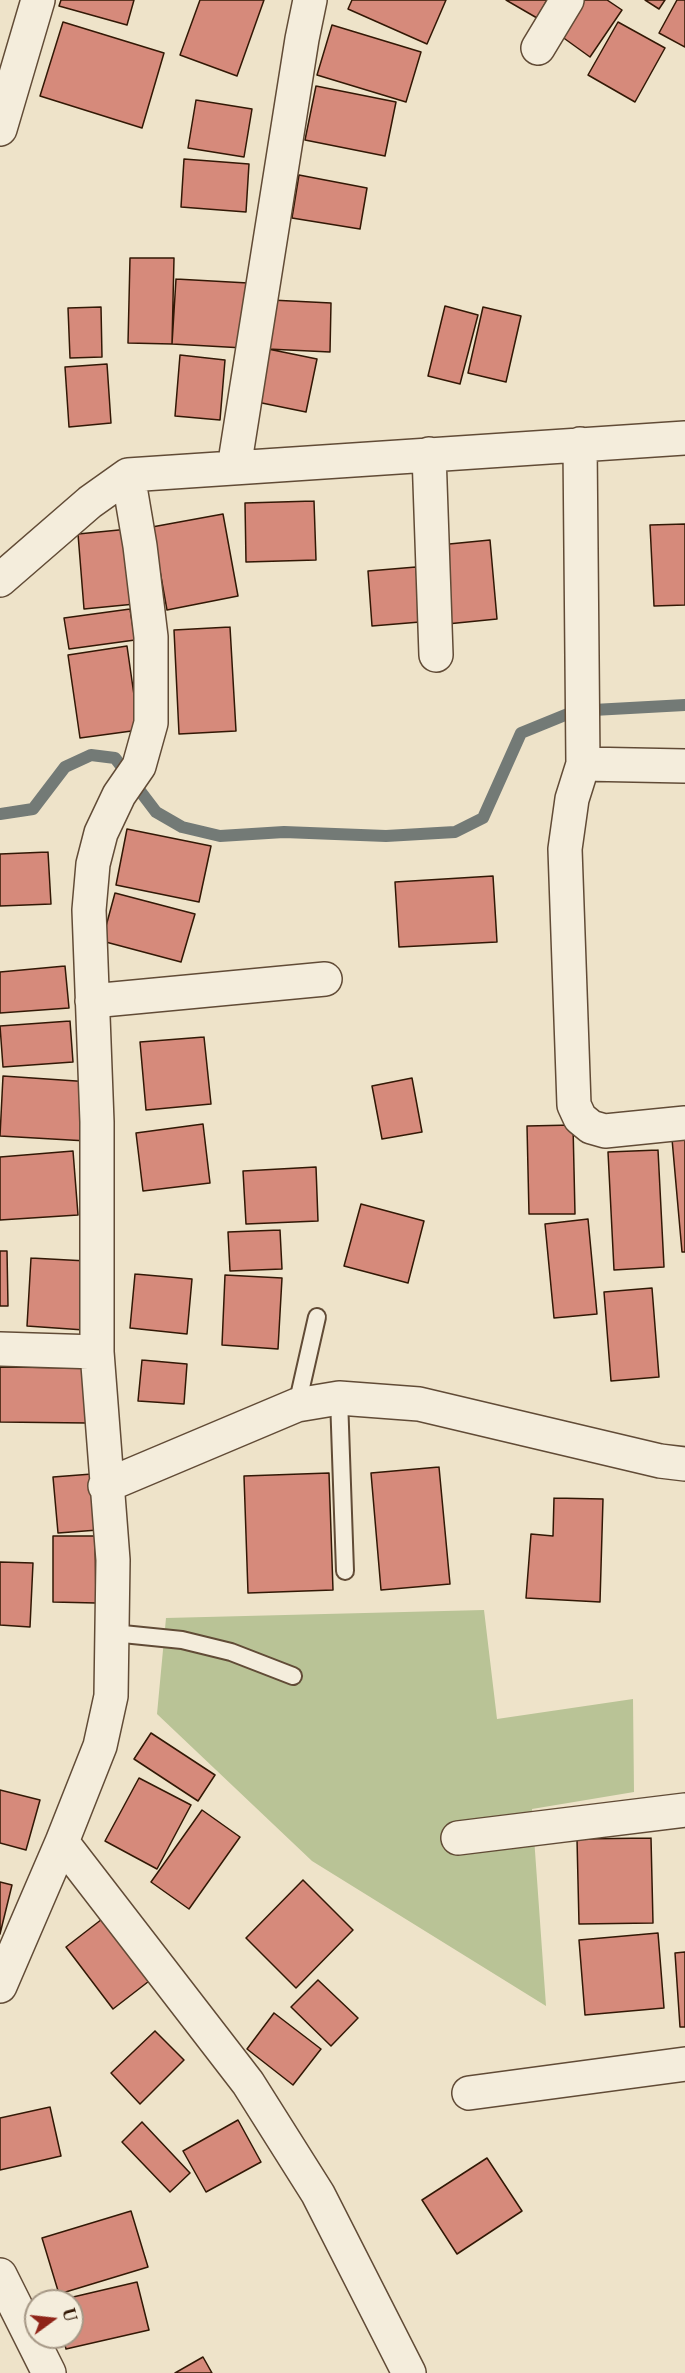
<!DOCTYPE html>
<style>
body{margin:0}
#map{position:relative;width:685px;height:2373px;overflow:hidden;background:#eee3c9;font-family:"Libre Caslon Text",serif}
canvas{display:block}
.north{position:absolute;left:24px;top:2289px;width:60px;height:60px;box-sizing:border-box;background:#f4eddc;border:2px solid #a69886;border-radius:50%;rotate:75deg;font-size:16px;font-weight:700;line-height:24px;text-align:center;color:#321805}
.north::after{content:'';display:block;margin:auto;width:21px;height:27px;background:#8f2418;clip-path:polygon(50% 0,100% 100%,50% 72%,0 100%)}
</style>
<div id="map">
<canvas width="685" height="2373"></canvas>
<div class="north">U</div>
</div>
<script>
const ctx = document.querySelector('canvas').getContext('2d');
ctx.lineJoin = 'round';
function fill(path, color) { ctx.fillStyle = color; ctx.fill(path, 'evenodd'); }
const toPath = rows => new Path2D(rows.map(r => 'M' + r).join(''));
function strokePath(path, color, width, dash) { ctx.strokeStyle = color; ctx.lineWidth = width; ctx.lineCap = dash ? 'butt' : 'round'; ctx.setLineDash(dash || []); ctx.stroke(path); }
fill(toPath([
 [484,1610,497,1719,633,1699,634,1792,532,1809,546,2006,312,1861,157,1714,166,1618]
]), '#b9c396');
strokePath(toPath([
 [0,814,33,809,65,767,91,755,115,758,156,812,182,827,220,836,284,832,386,836,455,832,483,818,521,733,575,711,685,705]
]), '#737a76', 12);
const building = toPath([
 [61,0,134,0,127,25,59,6,61,0],
 [200,0,264,0,237,76,180,55,200,0],
 [352,0,446,0,427,44,348,9,352,0],
 [506,0,547,0,537,18,506,0],
 [574,0,607,0,622,10,590,57,554,31,574,0],
 [645,0,665,0,659,9,645,0],
 [677,0,685,0,685,47,659,33,677,0],
 [63,22,164,53,142,128,40,96,63,22],
 [618,22,665,48,635,102,588,75,618,22],
 [332,25,421,52,406,102,317,75,332,25],
 [316,86,396,102,385,156,305,140,316,86],
 [196,100,252,109,244,157,188,148,196,100],
 [184,159,249,164,246,212,181,207,184,159],
 [299,175,367,188,360,229,292,218,299,175],
 [130,258,174,258,172,344,128,343,130,258],
 [176,279,248,283,244,348,172,344,176,279],
 [271,300,331,303,330,352,268,349,271,300],
 [445,306,478,315,460,384,428,376,445,306],
 [101,307,102,357,70,358,68,308,101,307],
 [483,307,521,316,506,382,468,373,483,307],
 [268,349,317,359,306,412,257,402,268,349],
 [180,355,225,360,220,420,175,416,180,355],
 [107,364,111,423,69,427,65,367,107,364],
 [314,501,316,560,246,562,245,503,314,501],
 [223,514,238,596,167,610,152,527,223,514],
 [685,524,685,605,654,606,650,525,685,524],
 [129,529,135,604,84,609,78,534,129,529],
 [490,540,497,619,447,624,439,545,490,540],
 [416,567,420,622,372,626,368,571,416,567],
 [130,609,135,640,69,649,64,618,130,609],
 [230,627,236,731,179,734,174,630,230,627],
 [127,646,139,730,80,738,68,655,127,646],
 [127,829,211,846,199,902,116,885,127,829],
 [48,852,51,904,0,906,0,854,48,852],
 [493,876,497,942,399,947,395,882,493,876],
 [115,893,195,914,181,962,102,941,115,893],
 [65,966,69,1008,0,1013,0,972,65,966],
 [70,1021,73,1062,3,1067,0,1026,70,1021],
 [204,1037,211,1104,146,1110,140,1042,204,1037],
 [3,1076,91,1082,87,1141,0,1136,3,1076],
 [412,1078,422,1132,382,1139,372,1086,412,1078],
 [203,1124,210,1183,143,1191,136,1133,203,1124],
 [573,1125,575,1214,529,1214,527,1126,573,1125],
 [685,1138,685,1252,682,1252,672,1139,685,1138],
 [658,1150,664,1267,614,1270,608,1152,658,1150],
 [73,1151,78,1215,0,1220,0,1157,73,1151],
 [316,1167,318,1221,246,1224,243,1171,316,1167],
 [361,1204,424,1221,408,1283,344,1266,361,1204],
 [588,1219,597,1314,554,1318,545,1224,588,1219],
 [280,1230,282,1269,230,1271,228,1232,280,1230],
 [0,1251,7,1251,8,1306,0,1306,0,1251],
 [31,1258,87,1261,84,1330,27,1326,31,1258],
 [135,1274,192,1279,187,1334,130,1328,135,1274],
 [225,1275,282,1278,278,1349,222,1345,225,1275],
 [652,1288,659,1377,611,1381,604,1292,652,1288],
 [142,1360,187,1364,184,1404,138,1401,142,1360],
 [0,1367,87,1368,87,1423,0,1422,0,1367],
 [439,1467,450,1584,381,1590,371,1473,439,1467],
 [329,1473,333,1590,248,1593,244,1476,329,1473],
 [92,1474,98,1530,58,1533,53,1477,92,1474],
 [554,1498,603,1499,600,1602,526,1598,531,1534,553,1536,554,1498],
 [53,1536,95,1536,96,1603,53,1602,53,1536],
 [0,1562,33,1563,30,1627,0,1625,0,1562],
 [151,1733,215,1775,198,1801,134,1759,151,1733],
 [139,1778,191,1805,157,1869,105,1841,139,1778],
 [0,1790,40,1800,26,1850,0,1843,0,1790],
 [202,1810,240,1837,189,1909,151,1882,202,1810],
 [651,1838,653,1923,579,1924,577,1839,651,1838],
 [303,1880,353,1930,296,1988,246,1938,303,1880],
 [0,1882,12,1885,0,1934,0,1882],
 [106,1916,153,1978,113,2009,66,1947,106,1916],
 [658,1933,664,2008,585,2015,579,1940,658,1933],
 [685,1952,685,2027,680,2027,675,1953,685,1952],
 [318,1980,358,2018,331,2046,291,2007,318,1980],
 [274,2013,321,2049,293,2085,247,2049,274,2013],
 [155,2031,184,2060,140,2104,111,2073,155,2031],
 [50,2107,61,2156,0,2170,0,2118,50,2107],
 [238,2120,261,2162,206,2192,183,2151,238,2120],
 [142,2122,190,2173,170,2192,122,2142,142,2122],
 [487,2158,522,2211,457,2254,422,2200,487,2158],
 [131,2211,148,2267,59,2294,42,2238,131,2211],
 [137,2282,149,2330,66,2349,63,2337,72,2337,72,2301,56,2301,137,2282],
 [203,2357,212,2373,175,2373,203,2357]
]);
fill(building, '#d68a7b');
strokePath(building, '#321805', 1.5);
const service = toPath([
 [339,1398,345,1571],
 [297,1405,317,1317],
 [113,1633,182,1640,231,1652,293,1676]
]);
const minor = toPath([
 [538,48,567,0],
 [0,129,38,0],
 [580,444,583,764,572,799,565,849,574,1105,580,1118,591,1127,605,1131,685,1123],
 [429,454,436,655],
 [234,468,302,39,310,0],
 [0,580,90,502,128,475,685,438],
 [583,764,685,766],
 [92,1001,325,979],
 [0,1349,97,1352],
 [105,1486,297,1405,339,1398,419,1404,660,1461,685,1464],
 [458,1838,685,1810],
 [62,1842,248,2083,318,2194,409,2373],
 [0,1986,62,1842,100,1746,111,1696,113,1560,97,1352,97,1122,89,910,93,864,101,833,119,795,139,766,151,723,151,637,140,546,128,475],
 [469,2093,685,2064],
 [0,2275,49,2373]
]);
strokePath(service, '#614b36', 20);
strokePath(minor, '#614b36', 36);
strokePath(service, '#f4eddc', 16);
strokePath(minor, '#f4eddc', 33);
</script>
